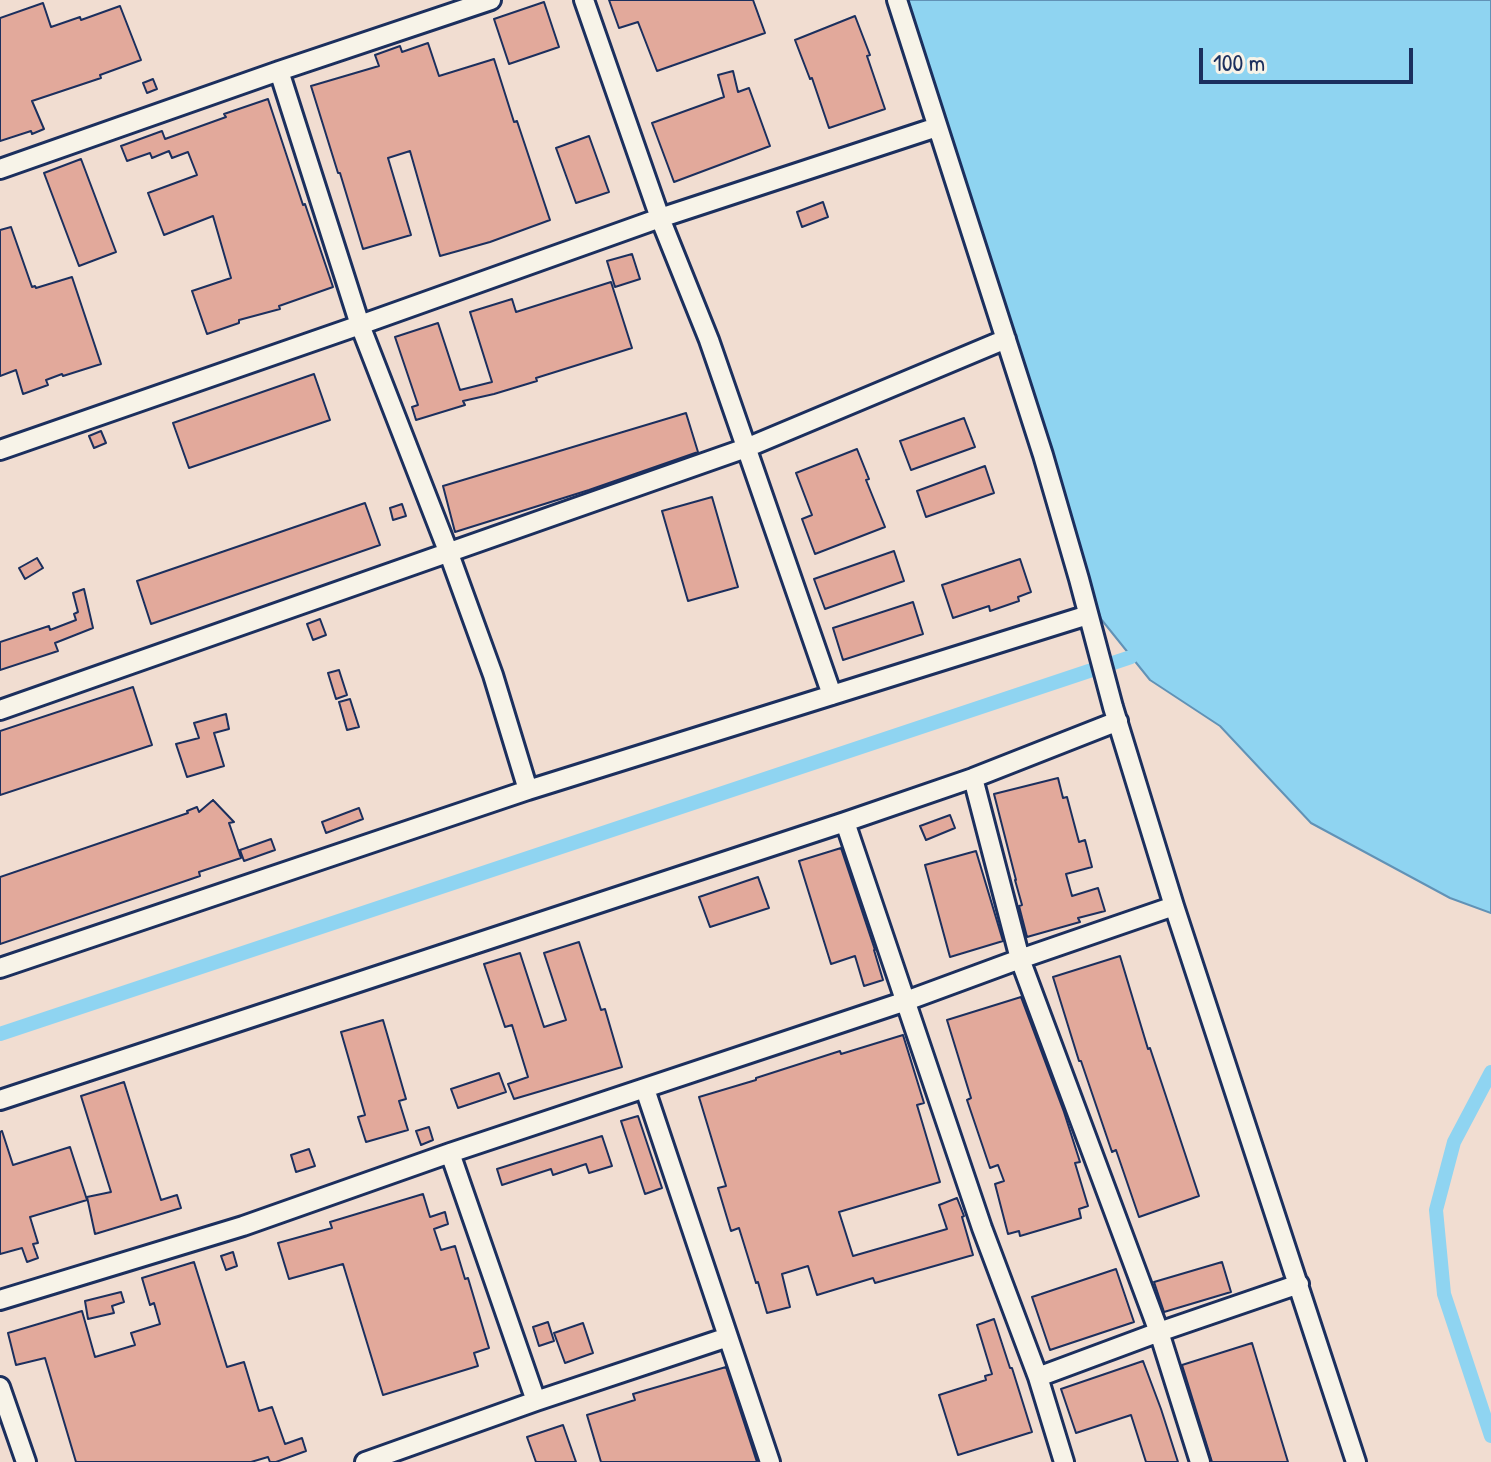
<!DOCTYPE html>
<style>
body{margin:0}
#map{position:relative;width:1491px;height:1462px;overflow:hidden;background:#f1ddd1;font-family:"Patrick Hand",sans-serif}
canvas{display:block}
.scale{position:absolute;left:1199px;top:48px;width:214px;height:36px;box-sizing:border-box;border:4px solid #1b2f5e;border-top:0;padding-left:10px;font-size:24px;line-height:28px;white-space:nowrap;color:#1b2f5e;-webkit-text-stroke:6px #f7f3e8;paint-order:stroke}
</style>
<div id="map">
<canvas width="1491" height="1462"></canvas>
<div class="scale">100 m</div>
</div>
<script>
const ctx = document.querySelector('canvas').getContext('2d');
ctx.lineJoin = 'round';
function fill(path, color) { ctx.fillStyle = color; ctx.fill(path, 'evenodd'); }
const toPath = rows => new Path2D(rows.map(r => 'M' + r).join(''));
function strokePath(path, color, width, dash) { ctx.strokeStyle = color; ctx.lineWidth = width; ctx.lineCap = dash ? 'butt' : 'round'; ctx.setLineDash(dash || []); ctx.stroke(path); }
const water = toPath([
 [901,0,1491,0,1491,913,1450,898,1311,823,1220,726,1150,680,1101,619,901,0]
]);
fill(water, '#8fd4f1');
strokePath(water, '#6192b6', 2);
strokePath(toPath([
 [0,1034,1131,657],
 [1491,1072,1454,1142,1436,1210,1444,1294,1491,1436]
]), '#8fd4f1', 14);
const building = toPath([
 [609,0,753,0,765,33,657,71,638,22,619,28,609,0],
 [544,2,559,47,509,64,494,19,544,2],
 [43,3,51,27,80,17,81,20,120,6,141,60,100,75,101,78,32,101,44,129,32,134,31,131,0,141,0,18,43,3],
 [855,16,870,55,867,56,885,109,829,128,812,78,810,79,795,40,855,16],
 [428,43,439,76,494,59,514,122,517,121,550,220,490,242,440,256,410,151,388,158,411,235,363,249,340,173,338,173,311,86,379,66,375,55,400,46,402,52,428,43],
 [733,71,738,92,749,88,770,146,674,182,652,123,724,97,718,75,733,71],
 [153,79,157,89,147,93,143,83,153,79],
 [268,99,303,205,305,204,333,287,279,306,280,309,239,320,239,323,207,334,192,291,231,278,213,216,164,235,148,193,197,175,188,152,172,158,169,151,152,158,150,153,127,161,121,146,162,131,165,139,226,117,224,114,268,99],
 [589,136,609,192,576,203,556,148,589,136],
 [81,159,116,252,79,266,44,173,81,159],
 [823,202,828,217,802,227,797,212,823,202],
 [11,227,32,287,35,286,36,288,72,277,101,364,63,376,62,374,46,380,48,385,23,394,16,370,0,376,0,230,11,227],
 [632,254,640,279,615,287,607,261,632,254],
 [611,282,632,348,536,378,537,381,494,394,463,401,465,405,416,420,412,407,418,405,395,337,438,323,460,390,492,382,470,312,512,299,516,312,611,282],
 [314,374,330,420,189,468,173,423,314,374],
 [686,413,698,452,589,490,455,532,443,486,686,413],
 [964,418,975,447,911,470,900,441,964,418],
 [101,431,106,443,94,448,89,436,101,431],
 [857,449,869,479,866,480,885,527,815,554,802,519,812,515,796,473,857,449],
 [985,466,994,493,926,517,917,491,985,466],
 [712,497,738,587,688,601,662,511,712,497],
 [365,503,380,545,151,624,137,581,365,503],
 [402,504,406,516,393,520,390,508,402,504],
 [894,551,904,581,825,609,814,579,894,551],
 [37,558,43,568,25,579,19,568,37,558],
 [1020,559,1031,592,1018,597,1019,601,990,611,989,606,953,618,942,585,1020,559],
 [84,589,93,628,55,643,58,651,0,670,0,642,49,626,50,630,76,620,74,614,78,612,73,593,84,589],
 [913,602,923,634,843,660,833,628,913,602],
 [320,619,326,635,313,640,307,624,320,619],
 [339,670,347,695,336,699,328,673,339,670],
 [133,687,152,745,0,795,0,731,133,687],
 [350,699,359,727,347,730,339,702,350,699],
 [226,714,229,729,214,733,224,766,187,777,176,744,199,738,194,723,226,714],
 [1058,778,1063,798,1067,797,1079,842,1085,840,1092,867,1066,874,1072,896,1098,888,1105,911,1078,918,1080,922,1027,937,1019,906,1022,905,1015,880,1016,880,994,794,1058,778],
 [213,800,234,822,229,823,241,858,199,872,200,876,0,944,0,877,188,813,187,811,197,807,199,812,213,800],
 [359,808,363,819,326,833,322,822,359,808],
 [950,815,955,828,926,840,920,826,950,815],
 [271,839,275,850,244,861,240,850,271,839],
 [841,848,875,950,874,950,883,980,864,986,855,956,831,964,799,861,841,848],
 [976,851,1003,941,950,957,925,865,976,851],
 [758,877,769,908,710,927,699,897,758,877],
 [579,942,601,1010,605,1009,622,1067,514,1099,508,1084,528,1077,512,1025,505,1027,484,964,520,953,544,1027,566,1020,544,953,579,942],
 [1120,956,1148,1049,1150,1048,1199,1196,1139,1217,1116,1150,1112,1152,1081,1061,1079,1061,1053,977,1120,956],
 [1021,997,1064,1112,1080,1162,1075,1163,1088,1206,1079,1209,1081,1218,1020,1236,1019,1231,1008,1234,995,1184,1004,1181,998,1165,990,1168,967,1100,971,1098,947,1020,1021,997],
 [383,1020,406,1099,399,1101,408,1130,366,1142,358,1117,365,1115,341,1032,383,1020],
 [903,1035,924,1103,917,1105,940,1182,839,1212,853,1256,947,1229,939,1205,957,1198,964,1216,962,1217,973,1255,875,1283,873,1278,817,1295,808,1266,782,1274,790,1307,767,1313,758,1282,756,1283,739,1228,731,1231,718,1188,726,1186,699,1097,756,1080,756,1078,840,1051,841,1054,903,1035],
 [499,1073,506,1092,458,1108,451,1089,499,1073],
 [124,1082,161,1200,177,1195,181,1208,95,1234,87,1197,111,1192,81,1096,124,1082],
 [638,1116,662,1188,645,1194,621,1121,638,1116],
 [429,1127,433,1140,421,1145,416,1131,429,1127],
 [2,1131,13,1165,70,1147,87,1200,30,1217,38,1243,33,1244,38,1258,27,1262,22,1248,0,1254,0,1132,2,1131],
 [602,1136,612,1166,589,1173,586,1164,553,1175,551,1169,502,1185,497,1169,602,1136],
 [309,1149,315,1166,296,1172,291,1155,309,1149],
 [423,1194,430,1217,445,1212,448,1224,434,1229,441,1250,455,1246,465,1279,468,1278,489,1348,474,1353,478,1366,383,1395,343,1264,289,1279,278,1243,332,1228,330,1222,423,1194],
 [233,1252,237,1266,226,1270,221,1256,233,1252],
 [194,1262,227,1367,244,1362,259,1411,272,1407,285,1444,302,1438,306,1451,276,1462,270,1462,268,1457,251,1462,76,1462,45,1358,16,1365,8,1333,82,1311,95,1357,135,1345,131,1333,160,1324,154,1303,150,1305,142,1278,194,1262],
 [1222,1262,1231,1292,1164,1312,1154,1282,1222,1262],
 [1116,1269,1134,1322,1050,1350,1032,1297,1116,1269],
 [121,1292,124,1302,112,1306,114,1313,88,1319,85,1301,121,1292],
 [994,1319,1010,1368,1012,1368,1032,1432,958,1455,939,1395,986,1380,985,1376,992,1374,977,1325,994,1319],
 [548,1322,554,1341,539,1346,533,1327,548,1322],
 [583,1323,593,1353,565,1363,554,1333,583,1323],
 [1252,1343,1288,1462,1212,1462,1182,1365,1252,1343],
 [1143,1361,1161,1409,1178,1462,1146,1462,1131,1415,1076,1433,1061,1389,1143,1361],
 [726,1367,757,1462,601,1462,587,1415,635,1400,633,1394,726,1367],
 [563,1425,576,1462,536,1462,527,1437,563,1425]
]);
fill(building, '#e2a99b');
strokePath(building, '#1b2f5e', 2);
const minor = toPath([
 [584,0,660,218,709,340,832,695],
 [897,0,1043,455,1079,579,1113,707,1174,906,1356,1462],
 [279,71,360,325,448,551,493,675,528,790],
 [0,169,279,71,491,0],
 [0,450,360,325,660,218,937,127],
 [0,710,746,448,1006,339],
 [973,778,1020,959,1159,1332,1200,1462],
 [845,822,982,1228,1038,1377,1064,1462],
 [0,968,528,790,1088,615],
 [645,1089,770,1462],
 [0,1100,845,822,973,778,1118,721],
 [450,1153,536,1401],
 [0,1300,243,1226,450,1153,906,1001,1020,959,1174,906],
 [1038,1377,1159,1332,1299,1284],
 [0,1387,26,1462],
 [365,1462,536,1401,728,1337]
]);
strokePath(minor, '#1b2f5e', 24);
strokePath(minor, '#f7f3e8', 18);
</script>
